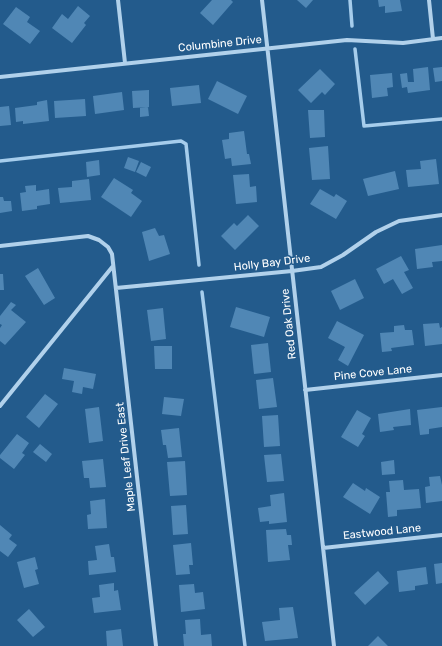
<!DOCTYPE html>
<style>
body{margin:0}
canvas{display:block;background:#235b8c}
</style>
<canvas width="442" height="646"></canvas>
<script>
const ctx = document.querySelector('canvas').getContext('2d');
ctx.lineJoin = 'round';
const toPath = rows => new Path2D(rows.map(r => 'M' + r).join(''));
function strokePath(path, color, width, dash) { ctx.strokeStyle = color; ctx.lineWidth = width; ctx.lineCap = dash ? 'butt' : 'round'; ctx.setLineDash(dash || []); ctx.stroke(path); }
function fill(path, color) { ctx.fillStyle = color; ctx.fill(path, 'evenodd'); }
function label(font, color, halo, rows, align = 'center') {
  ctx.font = font + ' Rubik,sans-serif'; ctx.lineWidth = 3; ctx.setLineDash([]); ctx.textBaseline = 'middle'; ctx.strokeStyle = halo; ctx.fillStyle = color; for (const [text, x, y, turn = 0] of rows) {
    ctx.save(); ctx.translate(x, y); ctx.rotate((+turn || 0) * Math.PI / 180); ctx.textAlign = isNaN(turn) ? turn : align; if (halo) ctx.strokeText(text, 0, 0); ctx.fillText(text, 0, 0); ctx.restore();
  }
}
strokePath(toPath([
 [350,0,352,26],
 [355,49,364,126,442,119],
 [0,161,181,141,186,144,199,265],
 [202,292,245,646]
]), '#a6cdec', 3.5);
fill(toPath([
 [212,0,231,0,233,2,213,25,200,13],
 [297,0,313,0,306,8],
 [378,0,400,0,402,11,385,13,385,6,379,7],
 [78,6,90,16,84,23,86,25,72,43,52,28,62,14,68,19],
 [16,7,30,17,27,22,40,31,30,44,3,24],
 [428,67,430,90,408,93,407,87,402,88,400,74,407,73,408,82,414,82,413,69],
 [442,67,442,81,435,82,433,68],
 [320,69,335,84,325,95,322,92,311,103,298,90],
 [392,73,393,87,387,88,388,96,372,98,370,75],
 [217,81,247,96,238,114,208,99],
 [199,85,201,103,172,106,170,88],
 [149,90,149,107,133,108,132,91],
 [122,92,124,110,95,114,93,96],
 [85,99,86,116,55,118,54,101],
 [47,100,49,121,23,124,23,121,16,122,15,108,37,105,37,102],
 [9,106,11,125,0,126,0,107],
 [148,107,149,116,140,117,140,108],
 [308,110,324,110,325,137,310,138],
 [244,131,247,154,249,154,251,164,232,166,231,158,225,159,222,140,229,139,229,133],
 [328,146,330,179,312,180,309,148],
 [128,157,139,161,135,172,124,168],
 [436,159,439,184,408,187,406,170,421,169,420,161],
 [99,160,100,175,87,177,86,162],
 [141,162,151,167,146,177,136,172],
 [395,171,399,189,368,196,363,179],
 [249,174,250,187,256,186,257,202,236,204,233,175],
 [114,178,133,190,131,193,142,201,131,217,101,197],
 [89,179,91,200,60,203,58,188,72,187,72,181],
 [36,185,36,191,49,189,50,204,37,206,37,209,22,211,20,193,26,192,25,186],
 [320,189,334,197,336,194,347,201,336,219,310,204],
 [0,197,3,197,4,201,11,201,12,211,0,213],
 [248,215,259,226,235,250,221,236,234,223,237,226],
 [155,228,159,236,164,235,170,254,149,261,142,232],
 [442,245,442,261,432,262,433,267,417,269,415,249],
 [401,256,409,270,404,272,413,288,402,294,393,279,384,284,376,269],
 [38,268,55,298,44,305,25,276],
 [0,274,3,274,4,290,0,290],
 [355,279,364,298,340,310,331,291],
 [11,302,16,305,11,310,26,322,5,345,0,341,0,328,2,325,0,324,0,316],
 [236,307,270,317,264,337,230,327],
 [163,308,166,339,151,341,147,310],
 [337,321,364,335,348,366,338,360,345,347,328,338],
 [439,323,440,328,442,327,442,344,425,346,423,324],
 [404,325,405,330,412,330,414,345,391,348,392,351,382,352,380,333,394,332,394,326],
 [268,343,271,372,254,374,251,345],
 [154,346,172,346,172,369,155,369],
 [64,368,96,374,93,389,83,387,82,394,72,392,74,381,62,379],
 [273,378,277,407,259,409,256,380],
 [45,394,58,404,39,428,26,417],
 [164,397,184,399,181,416,162,414],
 [99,407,103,441,89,443,85,409],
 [442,407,442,427,429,429,429,434,420,435,417,410],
 [410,409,411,425,393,427,394,430,380,432,378,414],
 [357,410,371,418,362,434,365,436,358,447,341,437],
 [278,415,280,446,264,447,262,416],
 [179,428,182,457,168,458,166,445,163,445,161,430],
 [17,434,29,443,22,453,25,455,14,469,0,458,0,455],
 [40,444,52,454,46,462,33,452],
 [281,454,284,481,267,482,264,455],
 [103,459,106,487,90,488,89,478,84,478,82,461],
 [394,460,395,474,382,475,381,462],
 [185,461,187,495,170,496,167,462],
 [440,476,442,485,442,501,426,503,425,487,430,486,429,477],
 [403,480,404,490,419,489,421,508,397,510,397,516,388,517,386,492,390,492,389,481],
 [353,483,365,491,366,488,380,497,370,514,343,497],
 [284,493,287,522,269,524,269,521,260,522,258,508,271,506,270,495],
 [105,499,107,528,88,529,87,515,91,514,90,501],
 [186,505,188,534,173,535,171,506],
 [0,525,12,535,9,539,17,545,8,557,0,551],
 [286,529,287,535,291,535,292,545,288,545,290,560,268,562,266,530],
 [191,543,193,565,189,565,190,574,176,575,173,545],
 [109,544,111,557,114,557,116,572,89,575,88,561,97,560,95,546],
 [35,557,38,569,35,570,39,584,24,588,17,562],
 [442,563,442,583,436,584,434,564],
 [426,567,428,584,415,586,415,590,399,592,397,571],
 [378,571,389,583,365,605,354,593],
 [114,583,114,591,118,590,121,610,94,613,92,598,100,597,99,585],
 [194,584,195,593,203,592,205,609,181,612,179,585],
 [293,607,298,638,265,641,262,622,280,620,279,608],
 [29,609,45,627,33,637,17,620],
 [200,619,201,635,211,634,212,646,184,646,183,634,186,634,185,620],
 [121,629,123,646,107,646,106,631],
 [378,636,388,646,368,646]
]), '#5087b5');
strokePath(toPath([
 [118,0,125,63],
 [262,0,334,646],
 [429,0,433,39],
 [0,77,347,40,403,43,442,38],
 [0,246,88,236,99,240,108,247,112,254,156,646],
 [116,288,292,271,321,267,343,255,376,232,399,221,442,215],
 [305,390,442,375],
 [0,406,113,266],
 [323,548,442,535]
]), '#b1d1eb', 4);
label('11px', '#fff', '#235b8c', [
 ["Columbine Drive",220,44,-6],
 ["Holly Bay Drive",272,263,-7],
 ["Red Oak Drive",289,324,-96],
 ["Pine Cove Lane",373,373,-6],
 ["Maple Leaf Drive East",126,457,-96],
 ["Eastwood Lane",382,532,-6]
]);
</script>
